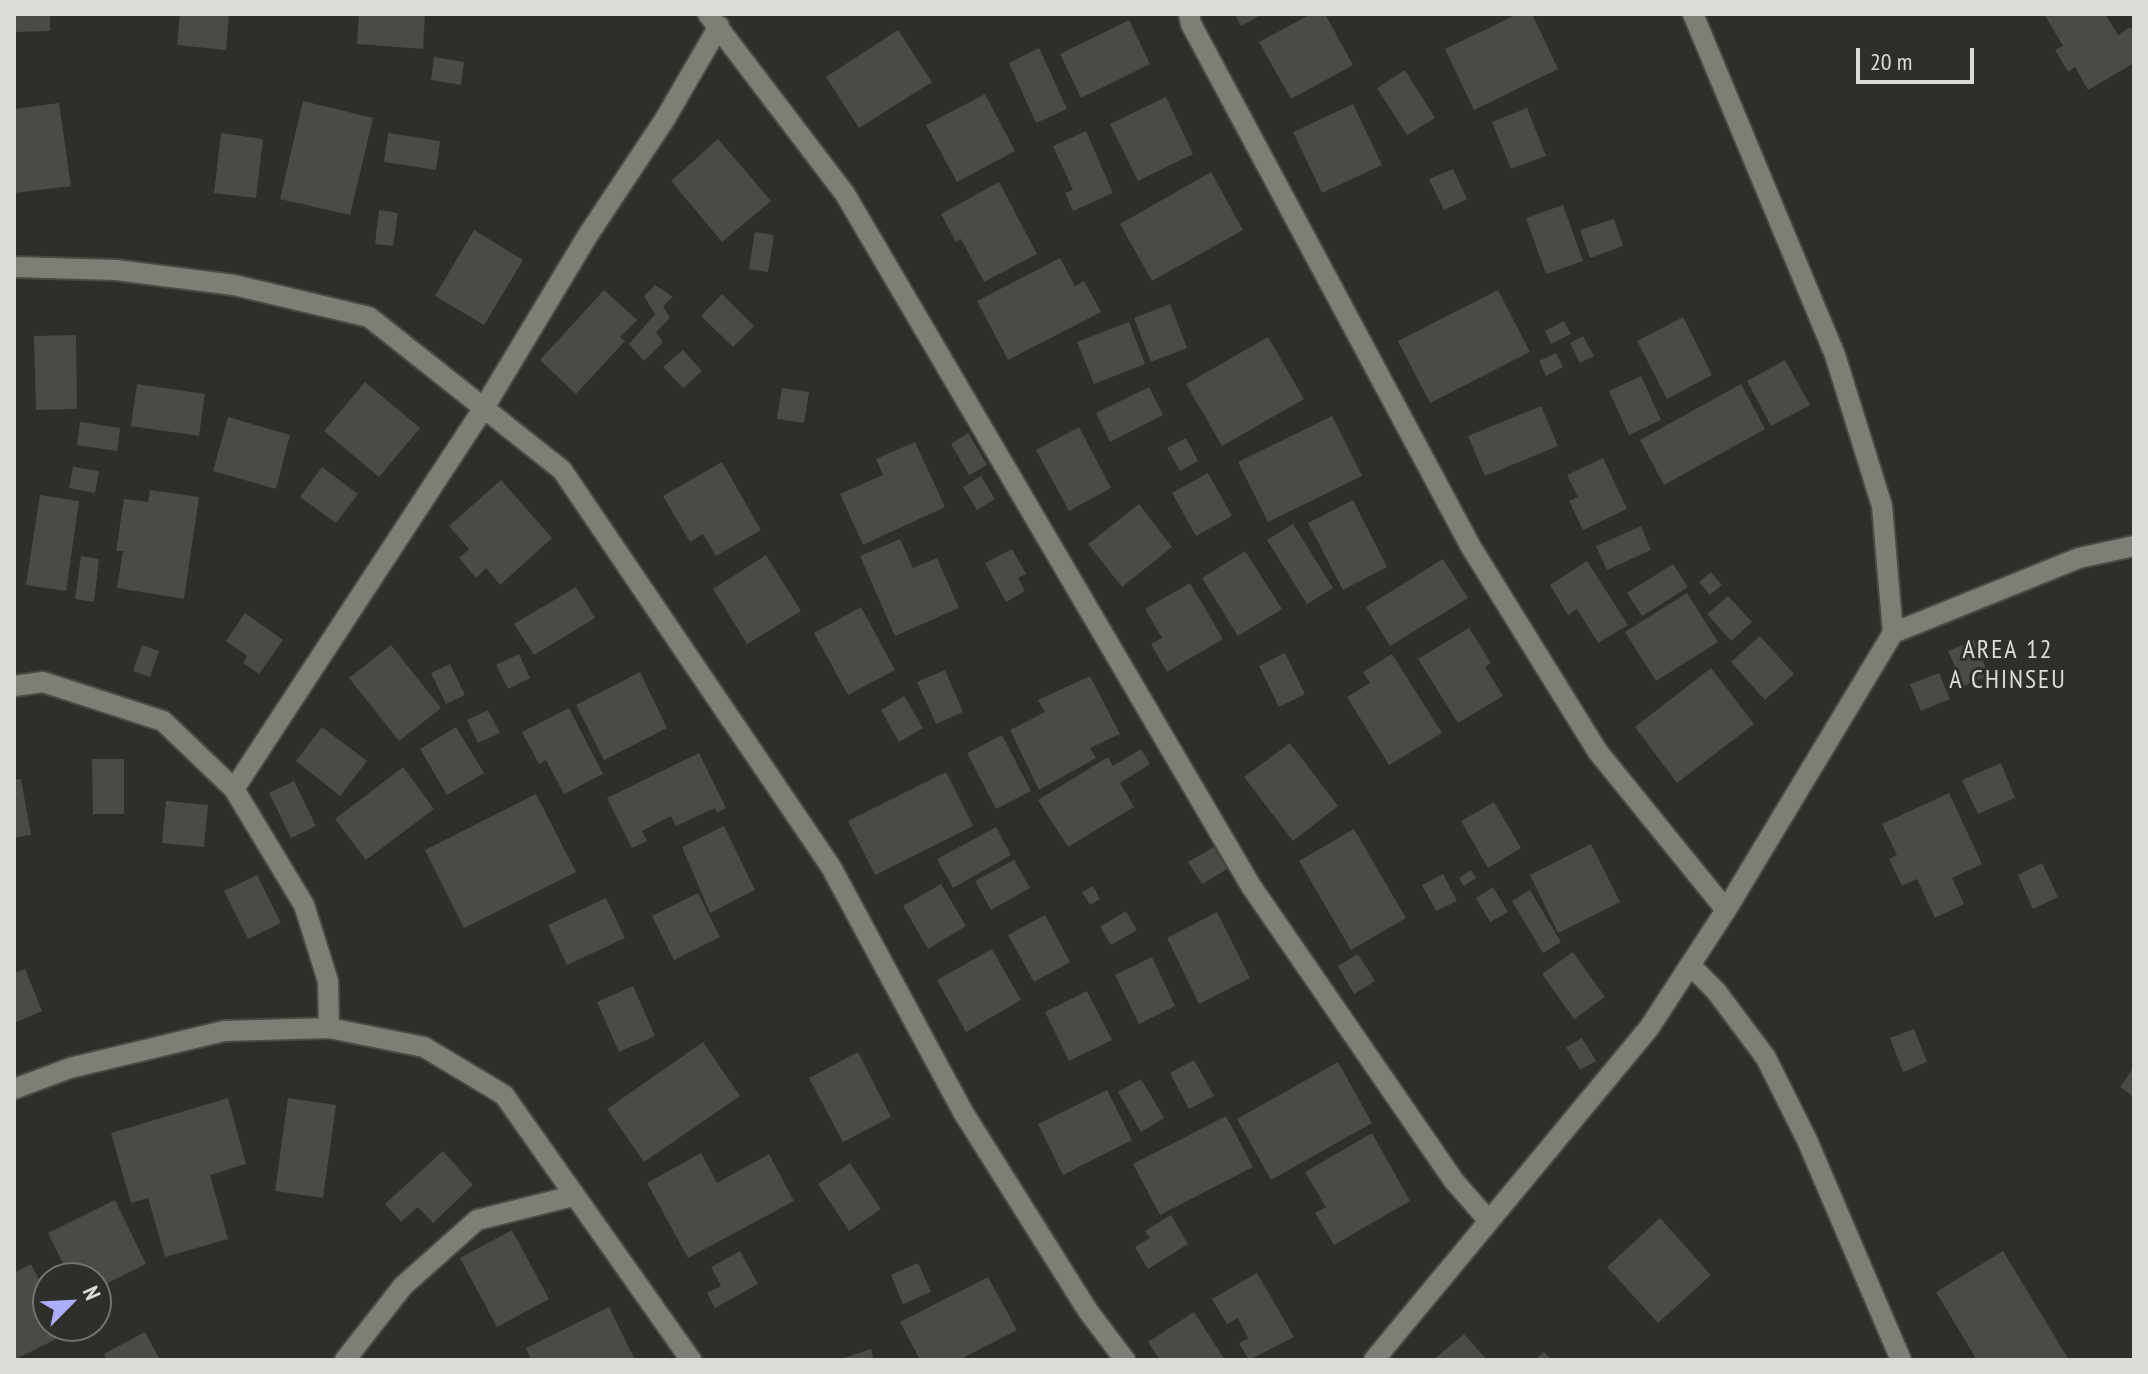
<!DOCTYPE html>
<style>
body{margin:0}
#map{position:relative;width:2148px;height:1374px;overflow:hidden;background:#2e2f28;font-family:"PT Sans Narrow",sans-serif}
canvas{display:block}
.frame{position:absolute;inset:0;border:16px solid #dbdcd7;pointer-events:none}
.north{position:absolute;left:32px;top:1262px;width:80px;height:80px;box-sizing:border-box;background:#2e2f28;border:2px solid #73746e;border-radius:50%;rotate:66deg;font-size:22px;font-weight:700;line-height:32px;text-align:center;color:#dbdcd7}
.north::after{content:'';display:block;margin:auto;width:28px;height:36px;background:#abaffb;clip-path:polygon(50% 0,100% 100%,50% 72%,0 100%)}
.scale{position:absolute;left:1856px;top:48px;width:118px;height:36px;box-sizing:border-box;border:4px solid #dbdcd7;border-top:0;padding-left:10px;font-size:24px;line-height:28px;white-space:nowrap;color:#dbdcd7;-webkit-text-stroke:6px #2e2f28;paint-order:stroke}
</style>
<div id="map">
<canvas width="2148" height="1374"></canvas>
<div class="frame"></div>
<div class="north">N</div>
<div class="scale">20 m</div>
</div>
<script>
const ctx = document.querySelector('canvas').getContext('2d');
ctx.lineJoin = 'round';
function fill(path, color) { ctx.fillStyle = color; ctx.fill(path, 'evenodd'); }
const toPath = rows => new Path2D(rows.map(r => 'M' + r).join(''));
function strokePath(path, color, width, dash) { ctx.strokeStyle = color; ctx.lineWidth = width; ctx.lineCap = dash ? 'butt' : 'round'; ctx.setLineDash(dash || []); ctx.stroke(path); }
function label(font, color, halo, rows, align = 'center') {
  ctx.font = font + ' "PT Sans Narrow",sans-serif'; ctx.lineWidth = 6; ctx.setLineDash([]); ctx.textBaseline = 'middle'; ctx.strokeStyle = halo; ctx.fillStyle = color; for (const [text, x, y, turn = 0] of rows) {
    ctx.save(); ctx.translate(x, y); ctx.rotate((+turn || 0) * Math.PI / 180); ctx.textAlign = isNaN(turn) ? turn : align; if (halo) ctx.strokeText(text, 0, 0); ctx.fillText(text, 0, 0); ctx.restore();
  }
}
fill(toPath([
 [14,14,50,14,50,31,14,32],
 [180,14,229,14,226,50,177,45],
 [359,14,425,14,423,49,357,44],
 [1235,14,1263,14,1241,26],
 [1311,14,1325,14,1353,65,1291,99,1259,42],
 [1518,14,1532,14,1558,69,1474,110,1445,49],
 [2044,14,2105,14,2118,35,2130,27,2134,33,2134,63,2088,90,2075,67,2068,72,2055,50,2063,46],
 [1129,20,1150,64,1081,98,1060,54],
 [898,30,932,82,859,128,826,77],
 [1039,48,1067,109,1036,123,1009,63],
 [434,57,464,62,461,85,431,80],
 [1405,70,1435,118,1407,135,1377,88],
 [985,94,1015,151,957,182,926,125],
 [1166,97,1193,154,1138,181,1110,124],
 [303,101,373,118,350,215,280,199],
 [59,103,71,186,14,193,14,109],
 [1353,104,1382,165,1322,193,1293,132],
 [1527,108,1546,156,1511,169,1492,122],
 [1086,131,1113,193,1073,211,1065,193,1073,190,1053,146],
 [221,133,263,139,256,198,214,193],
 [388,133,440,141,436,170,384,162],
 [718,139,771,201,722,242,671,181],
 [1453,169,1467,199,1444,210,1429,179],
 [1211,172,1243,230,1152,281,1120,224],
 [999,182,1037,254,984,282,961,239,956,242,941,214],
 [1563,205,1583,261,1546,274,1526,218],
 [379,210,398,213,393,246,375,244],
 [1614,219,1623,246,1590,258,1580,230],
 [474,230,523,260,484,325,435,296],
 [755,232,774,235,768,272,749,269],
 [1060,258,1075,286,1084,281,1101,312,1008,360,977,301],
 [655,285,673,297,663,306,670,318,656,332,663,342,644,361,629,344,655,314,644,296],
 [604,290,637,320,620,337,625,341,576,394,540,360],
 [1498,290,1530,352,1430,403,1398,341],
 [722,294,754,326,733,347,701,316],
 [1170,304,1187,348,1151,362,1134,318],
 [1683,317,1712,375,1667,399,1637,341],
 [1564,321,1571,334,1551,344,1545,331],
 [1129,322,1145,364,1094,384,1077,342],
 [76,335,77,409,36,410,34,336],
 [1583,336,1594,356,1580,363,1570,343],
 [1268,337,1304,399,1222,446,1186,384],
 [683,350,702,371,683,388,663,367],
 [1556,353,1563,367,1546,376,1539,361],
 [1785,360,1810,405,1771,426,1747,381],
 [1641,376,1661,420,1629,435,1609,391],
 [365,382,420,428,379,477,324,431],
 [137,384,205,394,199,436,131,426],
 [1741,384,1765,429,1664,485,1640,440],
 [1149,387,1163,415,1110,442,1096,413],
 [782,388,809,392,804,423,777,419],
 [1541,406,1558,446,1485,476,1468,436],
 [1332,416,1362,476,1268,522,1238,462],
 [228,417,290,435,276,489,213,471],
 [80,422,120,428,117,451,77,445],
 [1079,427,1111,488,1069,511,1036,450],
 [968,433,987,465,969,475,951,444],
 [1186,438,1198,461,1180,471,1167,448],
 [915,442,945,507,863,545,840,494,883,475,876,459],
 [1603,458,1627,509,1583,530,1569,501,1578,497,1567,475],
 [722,462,761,530,716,556,703,534,690,542,663,496],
 [73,467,99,471,95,493,69,488],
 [322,467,358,494,336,523,300,497],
 [1208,473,1232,516,1196,536,1172,493],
 [981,476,995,499,977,510,963,487],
 [501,480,552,538,500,585,486,568,476,578,459,558,469,549,449,526],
 [150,490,199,497,184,599,117,588,123,551,116,551,124,499,148,502],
 [40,495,79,501,66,591,26,585],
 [1353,500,1387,567,1343,590,1308,523],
 [1139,504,1172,547,1122,587,1088,544],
 [1293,524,1333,588,1307,604,1267,540],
 [1641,526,1651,550,1607,570,1596,546],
 [900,539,913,568,937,558,959,608,895,636,860,556],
 [1012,549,1026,574,1018,578,1025,591,1006,602,985,563],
 [1245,551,1282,609,1238,636,1202,578],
 [766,555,801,611,747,644,713,589],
 [81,556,99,559,94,602,75,599],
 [1443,559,1468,598,1390,646,1366,607],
 [1587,561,1628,625,1598,643,1577,609,1568,615,1550,585],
 [1673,564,1688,587,1642,616,1627,593],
 [1711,572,1722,585,1710,595,1699,582],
 [1190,583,1223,639,1167,672,1151,644,1162,638,1145,609],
 [576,587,595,618,534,655,514,624],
 [1687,593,1718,642,1656,681,1625,632],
 [1728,596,1752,622,1731,641,1707,614],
 [861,607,895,670,848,695,814,633],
 [245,613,283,640,259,674,243,663,247,656,226,641],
 [1469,628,1491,663,1485,667,1503,696,1458,723,1418,659],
 [1760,636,1794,674,1765,700,1731,662],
 [1974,640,1989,675,1964,686,1948,651],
 [142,645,159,651,150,677,133,671],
 [391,645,441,708,399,741,349,678],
 [1285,653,1305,694,1279,707,1259,666],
 [519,654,530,678,508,689,496,665],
 [1392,654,1442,733,1389,765,1347,697,1370,683,1363,672],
 [450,664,465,695,446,704,431,673],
 [1711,668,1754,724,1677,783,1635,727],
 [945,670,963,712,936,724,917,682],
 [640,672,667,728,604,760,576,705],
 [1939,673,1950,699,1921,711,1910,684],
 [1090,676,1120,734,1090,748,1096,758,1039,790,1010,730,1045,712,1038,700],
 [904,696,923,728,899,742,881,710],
 [569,708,603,774,564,794,546,760,539,764,522,732],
 [488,710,500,733,478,743,467,720],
 [322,727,367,761,340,796,296,761],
 [456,727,484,773,447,795,420,749],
 [1002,735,1031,791,996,809,967,753],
 [1290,743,1338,806,1293,841,1244,777],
 [1141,749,1150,764,1120,783,1134,807,1068,847,1038,800,1108,757,1113,766],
 [699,753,726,808,717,813,715,808,676,826,671,816,642,831,647,841,632,848,607,798],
 [92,759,124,759,124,814,93,814],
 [2001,763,2015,798,1978,814,1962,780],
 [403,767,434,809,366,860,335,819],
 [946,772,973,826,875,875,848,821],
 [21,779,31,835,14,838,14,780],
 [294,781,316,826,291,838,269,793],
 [1949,793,1982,864,1952,878,1964,904,1935,918,1917,879,1902,886,1889,859,1897,855,1882,824],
 [536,794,576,872,464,928,425,850],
 [166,801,208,805,204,847,162,843],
 [1494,802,1521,848,1488,868,1461,821],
 [724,826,755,890,710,913,682,847],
 [996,827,1011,855,953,888,937,859],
 [1354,829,1406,918,1351,950,1299,861],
 [1591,844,1620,902,1558,933,1530,875],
 [1214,847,1227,869,1202,884,1188,862],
 [1014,860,1030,888,991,910,975,881],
 [2042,863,2058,897,2033,909,2018,875],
 [1471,870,1476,878,1464,886,1459,878],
 [1443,874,1457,901,1436,911,1422,885],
 [257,875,281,923,248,939,224,891],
 [941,884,966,926,928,949,903,906],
 [1093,886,1100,899,1090,905,1082,892],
 [1493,887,1508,912,1490,922,1476,898],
 [1530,890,1561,942,1543,953,1512,901],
 [698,893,720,937,674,960,652,916],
 [606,898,625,938,567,965,548,925],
 [1126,911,1137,930,1111,945,1100,927],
 [1217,912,1250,978,1199,1004,1167,938],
 [1045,915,1070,962,1034,982,1008,935],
 [992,949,1021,1000,966,1032,937,980],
 [1573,952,1605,997,1574,1019,1542,974],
 [1358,954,1375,981,1354,994,1338,966],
 [1152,957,1175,1006,1139,1024,1115,975],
 [25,969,42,1011,14,1023,14,973],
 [633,986,655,1036,619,1052,597,1002],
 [1087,991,1112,1040,1069,1061,1045,1012],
 [1914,1029,1927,1062,1903,1072,1890,1038],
 [1582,1038,1596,1061,1580,1070,1566,1047],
 [703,1042,740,1096,644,1162,607,1109],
 [858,1052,891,1117,843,1142,809,1078],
 [1194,1060,1214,1096,1189,1109,1170,1073],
 [1338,1062,1372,1123,1271,1180,1237,1119],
 [2134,1067,2134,1097,2120,1087],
 [1141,1079,1164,1118,1141,1132,1118,1092],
 [1107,1090,1132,1140,1063,1175,1038,1124],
 [228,1098,246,1164,210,1175,228,1239,165,1257,148,1198,131,1203,111,1133],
 [288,1098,336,1105,323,1198,275,1191],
 [1226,1116,1253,1167,1160,1215,1133,1164],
 [1372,1133,1410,1201,1334,1245,1315,1213,1326,1207,1305,1172],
 [443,1151,473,1185,433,1223,418,1207,401,1222,385,1204],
 [701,1153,717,1183,769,1154,794,1201,688,1258,647,1183],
 [850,1163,881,1209,849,1231,818,1184],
 [115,1200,146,1264,96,1289,96,1278,70,1278,48,1233],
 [1171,1215,1188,1244,1148,1269,1135,1247,1150,1238,1145,1231],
 [1660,1218,1711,1275,1658,1323,1607,1267],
 [512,1230,549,1299,497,1327,460,1258],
 [740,1251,758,1284,715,1308,707,1293,721,1286,711,1267],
 [2003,1251,2069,1360,1970,1360,1975,1357,1936,1292],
 [918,1263,931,1292,903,1304,891,1275],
 [31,1264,48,1296,48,1326,64,1326,68,1333,14,1360,14,1273],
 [1257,1273,1294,1337,1249,1360,1239,1343,1248,1338,1238,1318,1227,1324,1212,1299],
 [988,1277,1017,1330,959,1360,920,1360,900,1322],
 [609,1307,635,1360,531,1360,526,1348],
 [1194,1312,1225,1360,1160,1360,1148,1342],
 [145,1332,160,1360,107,1360,104,1354],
 [1464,1334,1487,1360,1433,1360],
 [871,1349,874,1360,841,1360,841,1359],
 [1544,1352,1551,1360,1535,1360]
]), '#4a4b44');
const minor = toPath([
 [708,14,845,194,1251,886,1454,1181,1489,1221],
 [1189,14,1191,24,1471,547,1598,752,1726,910],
 [14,267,116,270,234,285,369,317,562,470,831,867,963,1112,1088,1311,1125,1360],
 [1893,633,2079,558,2134,546],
 [14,686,43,682,163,721,234,789,304,905,328,981,329,1028],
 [234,789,485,406,588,235,665,119,719,26],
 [1691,966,1716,991,1766,1058,1807,1140,1901,1360],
 [14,1089,70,1068,224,1031,329,1028,424,1047,504,1095,691,1360],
 [345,1360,403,1286,477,1220,573,1196],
 [1374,1360,1649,1028,1726,910,1893,633,1882,506,1835,355,1693,14]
]);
strokePath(minor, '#494a44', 24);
strokePath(minor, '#7d7e76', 20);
ctx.letterSpacing = '2px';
label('26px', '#dbdcd7', '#2e2f28', [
 ["AREA 12",2008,651],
 ["A CHINSEU",2008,681]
]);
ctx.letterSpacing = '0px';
</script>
